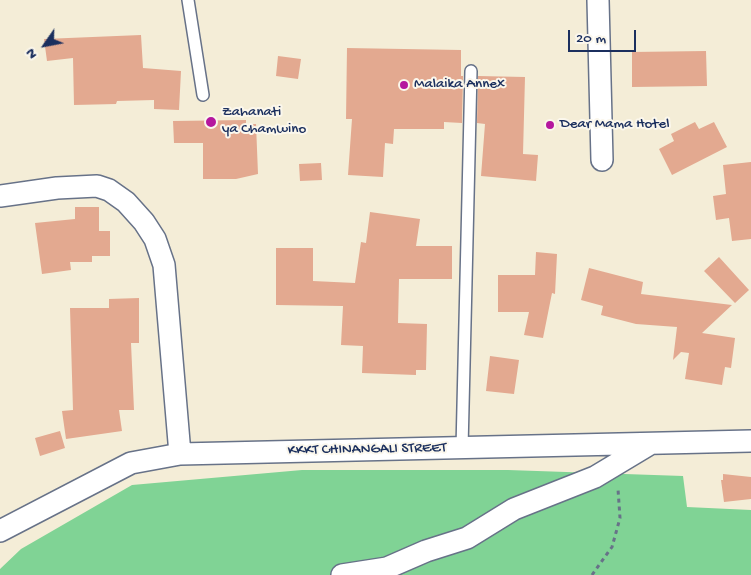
<!DOCTYPE html>
<style>
body{margin:0}
#map{position:relative;width:751px;height:575px;overflow:hidden;background:#f4edd7;font-family:"Gochi Hand",sans-serif}
canvas{display:block}
.north{position:absolute;left:20px;top:20px;width:50px;height:50px;-webkit-text-stroke:4px #fbf7ec;paint-order:stroke;rotate:237deg;font-size:14px;font-weight:700;line-height:20px;text-align:center;color:#1b2f5e}
.north::after{content:'';display:block;margin:auto;width:18px;height:22px;background:#1b2f5e;clip-path:polygon(50% 0,100% 100%,50% 72%,0 100%)}
.scale{position:absolute;left:568px;top:30px;width:68px;height:22px;box-sizing:border-box;border:2px solid #1b2f5e;border-top:0;padding-left:6px;font-size:15px;line-height:18px;white-space:nowrap;color:#1b2f5e;-webkit-text-stroke:4px #fbf7ec;paint-order:stroke}
</style>
<div id="map">
<canvas width="751" height="575"></canvas>
<div class="north">N</div>
<div class="scale">20 m</div>
</div>
<script>
const ctx = document.querySelector('canvas').getContext('2d');
ctx.lineJoin = 'round';
function fill(path, color) { ctx.fillStyle = color; ctx.fill(path, 'evenodd'); }
const toPath = rows => new Path2D(rows.map(r => 'M' + r).join(''));
function strokePath(path, color, width, dash) { ctx.strokeStyle = color; ctx.lineWidth = width; ctx.lineCap = dash ? 'butt' : 'round'; ctx.setLineDash(dash || []); ctx.stroke(path); }
function label(font, color, halo, rows, align = 'center') {
  ctx.font = font + ' "Gochi Hand",sans-serif'; ctx.lineWidth = 4; ctx.setLineDash([]); ctx.textBaseline = 'middle'; ctx.strokeStyle = halo; ctx.fillStyle = color; for (const [text, x, y, turn = 0] of rows) {
    ctx.save(); ctx.translate(x, y); ctx.rotate((+turn || 0) * Math.PI / 180); ctx.textAlign = isNaN(turn) ? turn : align; if (halo) ctx.strokeText(text, 0, 0); ctx.fillText(text, 0, 0); ctx.restore();
  }
}
fill(toPath([
 [302,470,508,470,683,476,687,507,751,510,751,575,0,575,0,569,21,549,132,485]
]), '#80d395');
fill(toPath([
 [141,35,143,68,181,71,179,110,154,109,154,100,117,101,116,104,74,105,73,58,47,61,44,39],
 [347,48,461,50,461,76,463,76,462,123,444,122,444,129,394,129,393,144,385,143,383,177,348,175,352,119,346,119],
 [706,51,707,86,632,87,632,52],
 [278,56,301,59,298,79,276,76],
 [478,76,525,77,523,154,538,155,536,181,481,176,485,124,477,123],
 [246,120,246,124,256,124,258,174,236,179,203,179,203,143,174,143,173,121],
 [695,122,699,129,714,122,727,147,672,175,659,149,674,141,671,134],
 [751,162,751,239,732,241,729,218,716,220,713,196,726,194,723,165],
 [321,163,322,180,300,181,299,164],
 [75,207,99,207,99,231,110,231,110,256,92,256,92,262,70,262,71,270,42,274,35,223,75,219],
 [370,212,420,219,416,246,452,246,452,279,399,279,398,323,427,324,426,370,416,370,416,375,362,373,363,346,341,345,343,306,276,305,276,248,313,248,313,281,355,283,361,242,366,243],
 [536,252,557,254,555,294,552,293,543,338,524,335,529,312,498,312,498,275,535,275],
 [719,257,749,290,735,303,704,271],
 [589,268,643,282,641,294,732,305,702,333,735,338,731,368,725,367,722,385,685,379,689,353,681,352,673,360,677,327,636,324,601,315,603,306,581,300],
 [139,298,139,343,131,343,134,410,119,410,122,431,66,439,62,411,73,410,70,308,109,308,109,299],
 [490,356,519,360,514,394,486,391],
 [60,431,65,448,40,456,35,438],
 [723,474,751,477,751,499,724,502,721,480,723,480]
]), '#e3a990');
const lane = toPath([
 [188,0,203,95],
 [462,448,471,71]
]);
const street = toPath([
 [598,0,602,160],
 [0,196,57,188,97,186,109,190,126,202,144,222,155,239,164,265,180,454],
 [0,531,131,463,180,454,751,441],
 [342,575,387,568,426,551,467,538,514,509,595,477,650,444]
]);
strokePath(lane, '#677288', 14);
strokePath(street, '#677288', 24);
strokePath(toPath([
 [592,575,612,547,620,518,618,489]
]), '#677288', 3, [4, 4]);
strokePath(lane, '#fff', 11);
strokePath(street, '#fff', 21);
for (const [x, y, r, color] of [
 [404,85,5,"#b5179e"],
 [211,122,6,"#b5179e"],
 [550,125,5,"#b5179e"]
]) { const dot = new Path2D(); dot.arc(x, y, r, 0, 2 * Math.PI); ctx.fillStyle = color; ctx.fill(dot); strokePath(dot, '#fbf7ec', 2); }
label('15px', '#1b2f5e', '#fbf7ec', [
 ["Malaika Annex",414,85],
 ["Zahanati",222,113],
 ["ya Chamwino",222,130],
 ["Dear Mama Hotel",560,125]
], 'left');
label('15px', '#1b2f5e', '#fbf7ec', [
 ["KKKT CHINANGALI STREET",367,450,-1]
]);
</script>
